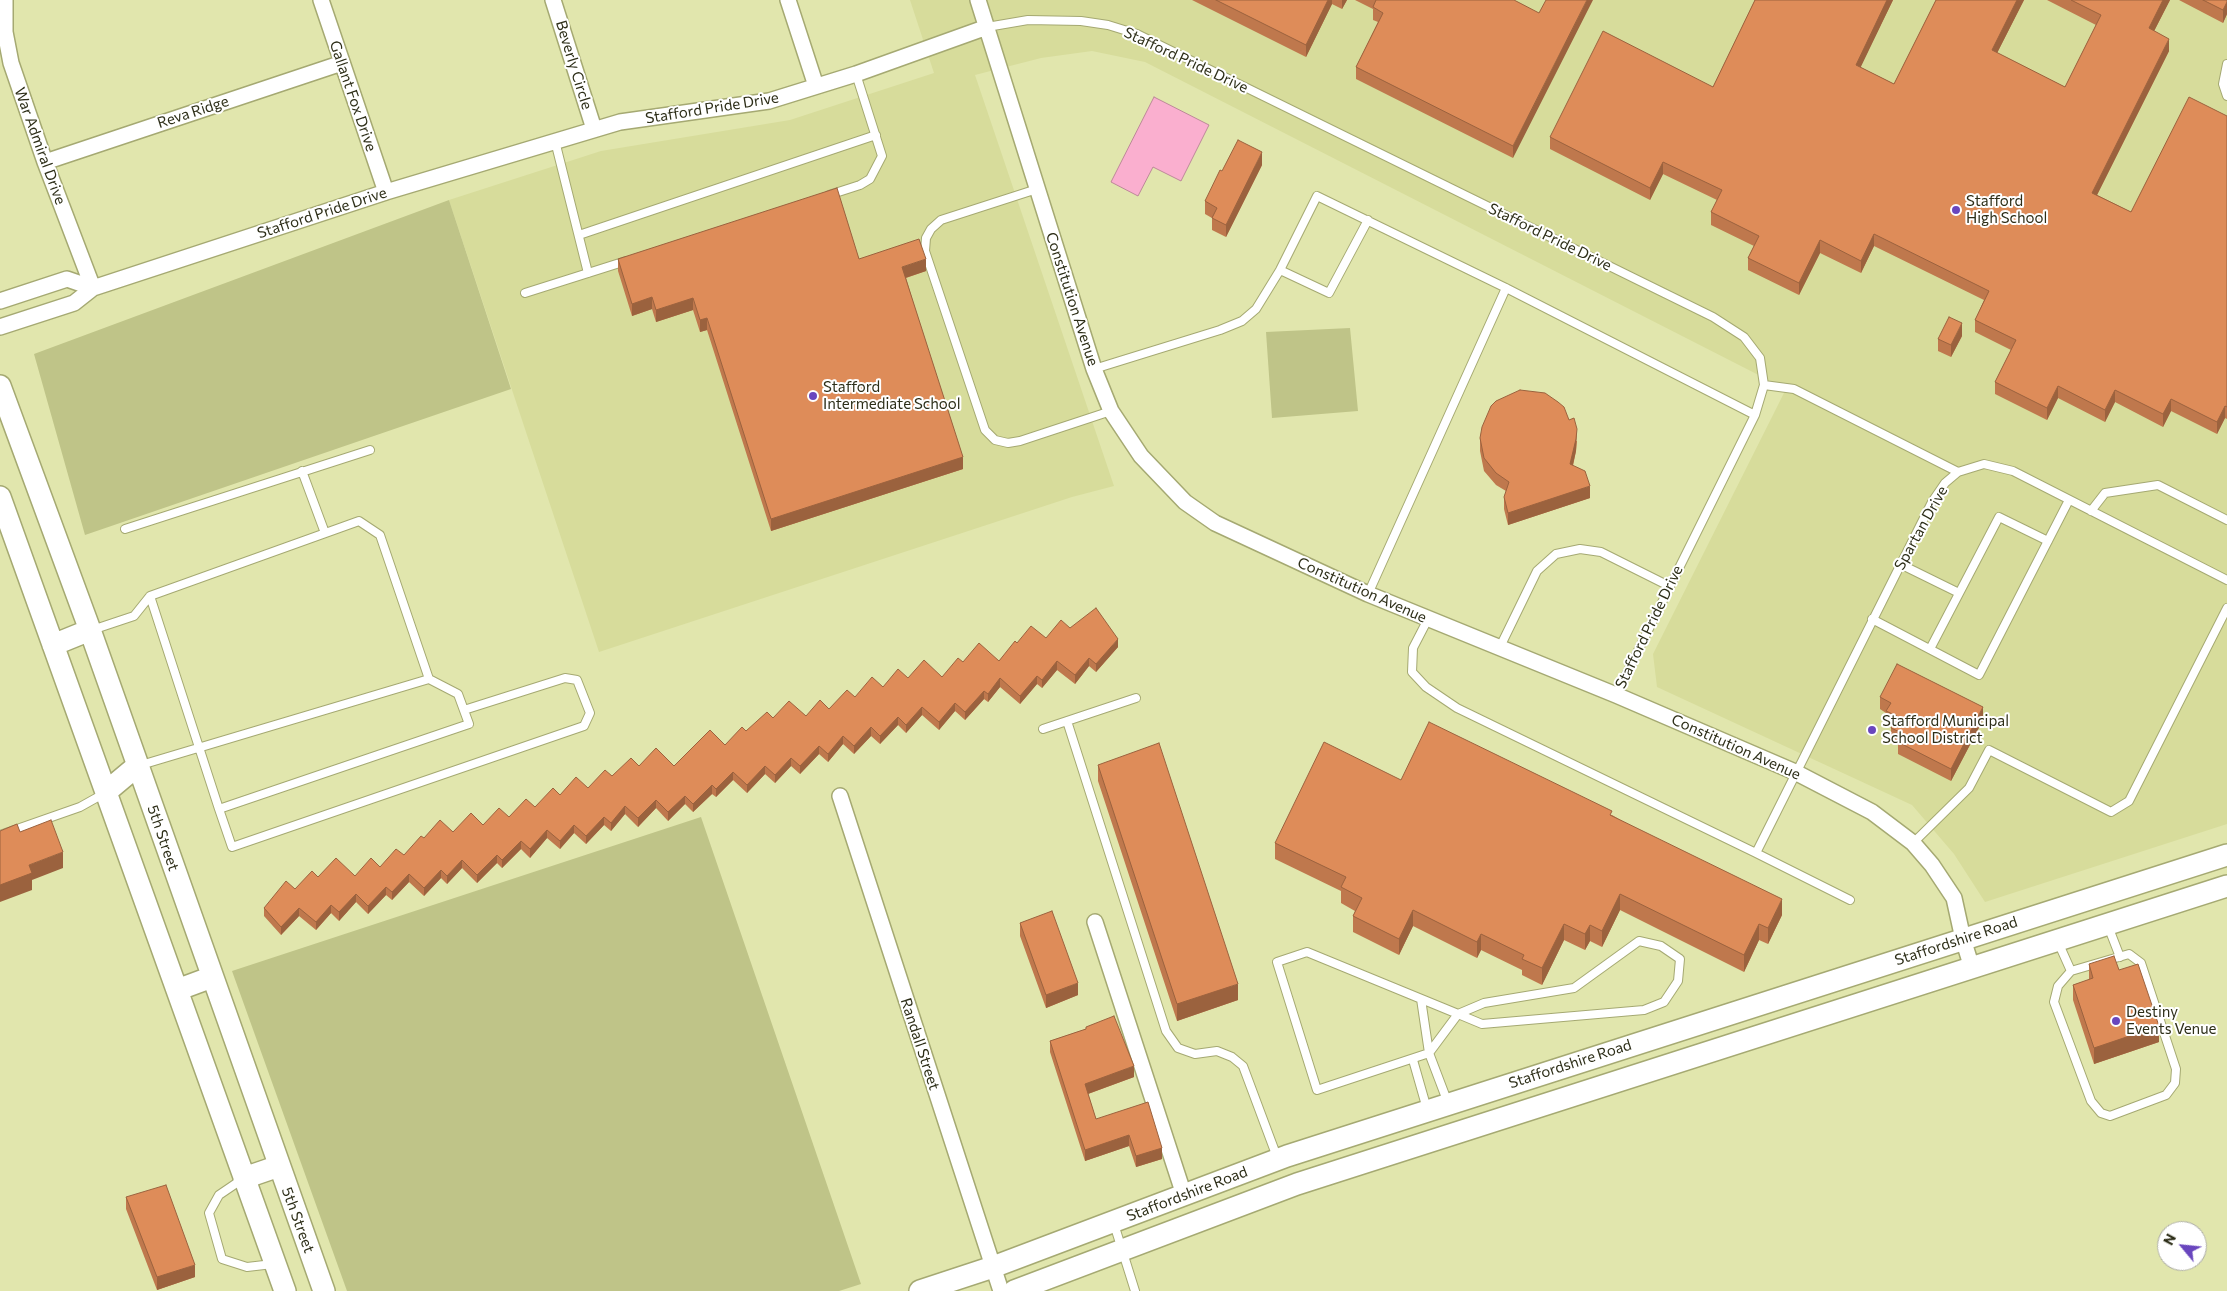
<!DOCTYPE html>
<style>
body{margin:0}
#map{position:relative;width:2227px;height:1291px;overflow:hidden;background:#e1e6ad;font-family:Commissioner,sans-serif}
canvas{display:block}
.north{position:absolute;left:2157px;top:1221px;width:50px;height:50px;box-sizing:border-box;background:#fff;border:1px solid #ababa3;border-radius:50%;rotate:298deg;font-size:14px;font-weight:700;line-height:20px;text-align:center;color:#2d2e18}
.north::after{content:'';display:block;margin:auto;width:18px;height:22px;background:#6946be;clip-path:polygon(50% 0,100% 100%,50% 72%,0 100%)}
</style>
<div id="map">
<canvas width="2227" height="1291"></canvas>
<div class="north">N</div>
</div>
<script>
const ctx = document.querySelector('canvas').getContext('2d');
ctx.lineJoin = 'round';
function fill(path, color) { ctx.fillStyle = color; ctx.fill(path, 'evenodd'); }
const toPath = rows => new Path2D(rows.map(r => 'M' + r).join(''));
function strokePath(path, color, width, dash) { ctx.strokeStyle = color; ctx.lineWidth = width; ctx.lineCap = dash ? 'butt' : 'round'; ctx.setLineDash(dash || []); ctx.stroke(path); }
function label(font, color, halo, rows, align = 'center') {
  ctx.font = font + ' Commissioner,sans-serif'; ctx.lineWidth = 4; ctx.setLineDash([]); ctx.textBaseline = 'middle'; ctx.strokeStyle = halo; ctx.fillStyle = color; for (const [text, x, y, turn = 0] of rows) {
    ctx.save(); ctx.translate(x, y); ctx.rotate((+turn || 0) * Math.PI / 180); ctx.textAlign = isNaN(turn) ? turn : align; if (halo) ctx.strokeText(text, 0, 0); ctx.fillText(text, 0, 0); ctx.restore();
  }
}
fill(toPath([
 [910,0,2227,0,2227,824,1985,902,1954,854,1912,805,1657,687,1653,654,1786,389,1145,62,1092,51,1041,58,975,75,1114,486,1072,497,599,652,449,200,601,151,790,120,934,73]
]), '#d7dc9b');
fill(toPath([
 [449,200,511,389,85,535,34,354],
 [1350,328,1358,411,1272,418,1266,332],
 [701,817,861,1284,839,1291,347,1291,232,971]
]), '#bfc488');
const water = toPath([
 [1154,97,1209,125,1181,181,1153,167,1138,196,1111,182,1154,97]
]);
fill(water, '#faafcf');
strokePath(water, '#bc8898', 1);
const service = toPath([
 [987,27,1028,20,1081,21,1108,25,1137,34,1713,317,1744,337,1760,358,1764,385,1755,415,1616,695],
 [2227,64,2223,84,2227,96],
 [555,141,588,273],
 [1037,189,941,220,931,229,926,238,925,251,985,430,995,440,1008,443,1020,441,1111,411],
 [829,195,860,185,870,179,882,156,856,74],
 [579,235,876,135],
 [1280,270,1329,293,1368,220],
 [525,293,626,261],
 [1094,369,1220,330,1242,321,1256,309,1280,270,1317,196,1506,288,1755,415],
 [1764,385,1794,389,1958,472],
 [302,471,325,533],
 [2091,511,2105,493,2158,485,2227,520],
 [125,529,370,450],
 [1900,564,1959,593],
 [1368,594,1506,288],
 [150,596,219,809,469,724,458,694,429,679],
 [1428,619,1413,648,1412,672,1426,687,1457,708,1756,853,1932,502,1945,483,1958,472,1984,464,2013,471,2227,580],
 [1872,619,1979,675,2069,500],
 [92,630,134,616,150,596,359,521,380,535,429,679,141,765],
 [1499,649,1537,571,1556,554,1580,549,1601,552,1669,586],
 [1930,649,1999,517,2048,541],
 [1067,721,1166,1031,1178,1048,1195,1054,1217,1051,1232,1057,1243,1066,1277,1157],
 [1043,729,1136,698],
 [219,809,232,847,584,726,590,713,577,680,565,678,464,710],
 [0,835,80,807,105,793],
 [1913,843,1969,788,1989,750,2111,812,2129,801,2227,608],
 [1756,853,1850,900],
 [2108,926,2120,957],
 [2058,942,2071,971,2058,986,2054,1002,2091,1101,2101,1113,2110,1116,2166,1095,2175,1083,2176,1069,2141,963,2129,954,2071,971],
 [1421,999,1429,1053,1448,1103],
 [1458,1014,1482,1024,1644,1010,1664,1002,1678,981,1680,959,1661,946,1639,941,1574,988,1484,1003,1458,1014,1429,1053,1317,1090,1277,962,1307,952,1458,1014],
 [1413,1060,1427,1109],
 [244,1178,219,1195,209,1213,222,1259,247,1267,273,1264],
 [1114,1224,1135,1291]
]);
const minor = toPath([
 [5,0,5,32,11,63,45,162,93,288],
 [321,0,386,192],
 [553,0,594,129],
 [788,0,816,86],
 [978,0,1094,369,1111,411,1141,456,1185,502,1215,523,1368,594,1616,695,1795,772,1872,812,1913,843,1932,865,1954,898,1963,939,1972,968],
 [45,162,342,63],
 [0,301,67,279,93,288],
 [0,327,74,303,93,288,386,192,620,122,769,101,856,74,987,27],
 [840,796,1001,1291],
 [1095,922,1184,1195]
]);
const secondary = toPath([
 [0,386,90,630,324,1291],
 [0,497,285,1291],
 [53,645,90,630],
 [106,792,137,766],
 [177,990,212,977],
 [244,1178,279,1166],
 [920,1291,993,1267,1287,1156,2227,855],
 [1014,1291,1297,1184,2227,886]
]);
strokePath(service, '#a5a972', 10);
strokePath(minor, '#a5a972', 18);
strokePath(secondary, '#a5a972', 24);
strokePath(service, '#fff', 8);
strokePath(minor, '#fff', 15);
strokePath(secondary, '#fff', 21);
fill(toPath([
 [1192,0,1347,0,1342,9,1332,4,1306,57],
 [1355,0,1514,0,1513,158,1356,79,1356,67,1378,22,1373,20,1373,9],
 [1755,0,1893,0,1860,67,1894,84,1936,0,2024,0,1997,53,2065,87,2096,25,2047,0,2170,0,2154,31,2169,51,2097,195,2131,212,2227,116,2227,419,2225,418,2217,434,2171,411,2163,427,2115,402,2105,422,2058,398,2047,420,1995,394,1995,382,2011,350,1975,332,1975,320,1984,300,1874,246,1861,273,1820,253,1799,295,1748,270,1748,258,1754,246,1711,225,1711,212,1717,200,1663,174,1650,200,1550,149,1550,137,1713,87],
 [2179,0,2227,0,2227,14,2223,23],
 [1262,165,1226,237,1212,230,1212,218,1205,214,1205,201,1222,171],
 [618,259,859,259,926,271,906,278,963,469,771,531,707,330,700,332,693,310,656,322,652,309,632,316,618,271],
 [1962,336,1951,357,1938,351,1938,339],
 [1480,438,1577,441,1576,451,1573,466,1590,498,1508,525,1504,509,1504,497,1506,491,1496,485,1484,471,1480,451],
 [1070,628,1118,647,1096,672,1089,666,1075,684,1057,670,1042,688,1037,684,1020,704,1000,687,988,702,984,699,965,720,955,711,939,730,922,715,906,733,898,725,880,744,871,736,854,754,843,744,828,762,819,754,800,774,791,766,775,783,765,774,747,793,733,780,716,797,712,794,693,812,685,804,668,821,656,808,638,827,625,814,611,831,604,825,586,844,574,833,560,849,547,838,530,858,521,849,502,868,497,863,477,883,462,868,447,884,441,878,424,896,409,882,392,900,386,895,368,914,356,902,339,921,331,913,316,930,299,916,281,935,264,916,264,908,295,889,318,877,355,876,380,867,404,855,424,838,483,825,509,817,535,807,560,795,588,788,612,776,639,766,674,766,725,745,746,731,773,718,806,716,829,709,855,697,908,678,942,677,963,662,999,661,1017,643,1046,638],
 [1880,697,1983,720,1951,781,1898,754,1898,744,1891,740,1891,728,1892,726,1886,723,1886,713,1880,709],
 [1098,765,1238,1000,1177,1021,1098,781],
 [1401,780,1612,815,1782,915,1768,944,1759,940,1744,972,1620,910,1602,947,1590,941,1585,950,1564,940,1542,985,1522,975,1522,970,1481,950,1477,958,1413,926,1399,955,1353,932,1353,916,1355,911,1341,903,1341,891,1275,859,1275,843],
 [1020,923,1078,995,1046,1008,1020,936],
 [2089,964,2119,970,2159,1042,2094,1064,2073,1000,2073,985,2089,980],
 [1086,1027,1134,1077,1088,1094,1096,1119,1162,1148,1162,1159,1136,1167,1129,1146,1085,1161,1050,1052,1050,1041,1086,1029],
 [126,1197,195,1277,157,1290,126,1209]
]), '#bf784d');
fill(toPath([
 [1328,0,1332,0,1332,4,1306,57,1306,45],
 [1342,0,1347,0,1342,9],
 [1587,0,1593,0,1513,158,1513,146],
 [1887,0,1893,0,1856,77,1856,65],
 [2017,0,2024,0,1992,63,1992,50],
 [2163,0,2170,0,2149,41,2149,28],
 [2227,2,2227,14,2223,23,2223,10],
 [2169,39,2169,51,2092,205,2092,193],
 [1262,152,1262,165,1226,237,1226,225],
 [1663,162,1663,174,1650,200,1650,188],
 [1874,234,1874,246,1861,273,1861,261],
 [1820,240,1820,253,1799,295,1799,283],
 [926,259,926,271,902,279,902,267],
 [652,297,652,309,632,316,632,304],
 [693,298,693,310,656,322,656,310],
 [707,318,707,330,700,332,700,320],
 [1962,323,1962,336,1951,357,1951,345],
 [2058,386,2058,398,2047,420,2047,408],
 [2115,390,2115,402,2105,422,2105,410],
 [2171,399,2171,411,2163,427,2163,414],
 [2225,406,2225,418,2217,434,2217,422],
 [1577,429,1576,451,1570,477,1570,464],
 [963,457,963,469,771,531,771,519],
 [1590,486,1590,498,1508,525,1508,513],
 [1118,639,1118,647,1096,672,1096,664],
 [1089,658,1089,666,1075,684,1075,675],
 [1057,661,1057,670,1042,688,1042,680],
 [1037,676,1037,684,1020,704,1020,696],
 [1000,678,1000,687,988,702,988,694],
 [984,691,984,699,965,720,965,712],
 [955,703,955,711,939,730,939,722],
 [922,707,922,715,906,733,906,725],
 [1983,707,1983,720,1951,781,1951,769],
 [898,717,898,725,880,744,880,736],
 [871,727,871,736,854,754,854,746],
 [843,736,843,744,828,762,828,754],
 [819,746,819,754,800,774,800,766],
 [791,758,791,766,775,783,775,775],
 [765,766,765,774,747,793,747,785],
 [733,772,733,780,716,797,716,789],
 [712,785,712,794,693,812,693,804],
 [685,796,685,804,668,821,668,812],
 [656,800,656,808,638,827,638,818],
 [625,806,625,814,611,831,611,823],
 [604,817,604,825,586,844,586,836],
 [574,825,574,833,560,849,560,841],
 [547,830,547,838,530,858,530,849],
 [521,841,521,849,502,868,502,860],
 [63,852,63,868,32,880,32,890,0,902,0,885,29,865],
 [497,855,497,863,477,883,477,875],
 [462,860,462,868,447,884,447,876],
 [441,870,441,878,424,896,424,888],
 [409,874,409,882,392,900,392,892],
 [386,887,386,895,368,914,368,906],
 [356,894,356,902,339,921,339,912],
 [1620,894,1620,910,1602,947,1602,931],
 [1782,899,1782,915,1768,944,1768,928],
 [331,905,331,913,316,930,316,922],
 [299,908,299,916,281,935,281,927],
 [1413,910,1413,926,1399,955,1399,939],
 [1564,924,1564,940,1542,985,1542,968],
 [1759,924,1759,940,1744,972,1744,955],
 [1590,925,1590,941,1585,950,1585,934],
 [1481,934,1481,950,1477,958,1477,942],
 [1078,983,1078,995,1046,1008,1046,995],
 [1238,984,1238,1000,1177,1021,1177,1004],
 [2159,1026,2159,1042,2094,1064,2094,1048],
 [1134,1066,1134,1077,1085,1095,1085,1084],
 [1129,1135,1129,1146,1085,1161,1085,1150],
 [1162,1148,1162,1159,1136,1167,1136,1156],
 [195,1265,195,1277,157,1290,157,1277]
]), '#9b623e');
const building = toPath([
 [1216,0,1328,0,1306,45,1216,0],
 [1376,0,1514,0,1539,13,1546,0,1587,0,1513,146,1356,67,1383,13,1373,7,1376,0],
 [1755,0,1887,0,1856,65,1894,84,1936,0,2017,0,1992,50,2065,87,2101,15,2071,0,2163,0,2149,28,2169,39,2092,193,2131,212,2189,97,2227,116,2227,407,2225,406,2217,422,2171,399,2163,414,2115,390,2105,410,2058,386,2047,408,1995,382,2016,340,1975,320,1989,291,1874,234,1861,261,1820,240,1799,283,1748,258,1759,236,1711,212,1722,190,1663,162,1650,188,1550,137,1603,31,1713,87,1755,0],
 [2203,0,2227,0,2227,2,2223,10,2203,0],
 [1238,140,1262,152,1226,225,1212,218,1217,208,1205,201,1220,170,1222,171,1238,140],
 [837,188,859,259,919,239,926,259,902,267,963,457,771,519,707,318,700,320,693,298,656,310,652,297,632,304,618,259,837,188],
 [1949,317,1962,323,1951,345,1938,339,1949,317],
 [1520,390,1545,393,1558,402,1564,407,1569,420,1574,418,1577,429,1576,439,1570,464,1585,471,1590,486,1508,513,1504,497,1509,482,1496,473,1484,458,1480,438,1482,427,1491,406,1496,401,1520,390],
 [1096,608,1118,639,1096,664,1089,658,1075,675,1057,661,1042,680,1037,676,1020,696,1000,678,988,694,984,691,965,712,955,703,939,722,922,707,906,725,898,717,880,736,871,727,854,746,843,736,828,754,819,746,800,766,791,758,775,775,765,766,747,785,733,772,716,789,712,785,693,804,685,796,668,812,656,800,638,818,625,806,611,823,604,817,586,836,574,825,560,841,547,830,530,849,521,841,502,860,497,855,477,875,462,860,447,876,441,870,424,888,409,874,392,892,386,887,368,906,356,894,339,912,331,905,316,922,299,908,281,927,264,908,286,881,295,889,312,871,318,877,336,858,355,876,371,858,380,867,396,849,404,855,421,836,424,838,440,820,453,832,471,813,483,825,499,808,509,817,526,799,535,807,553,788,560,795,576,777,588,788,605,770,612,776,631,758,639,766,656,748,674,766,710,730,725,745,742,727,746,731,767,712,773,718,789,701,806,716,820,700,829,709,847,690,855,697,872,677,883,687,898,669,908,678,924,660,942,677,958,658,963,662,979,643,999,661,1015,641,1017,643,1031,626,1046,638,1061,620,1070,628,1096,608],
 [1897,664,1983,707,1951,769,1898,742,1902,733,1891,728,1897,716,1886,711,1891,703,1880,697,1897,664],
 [1429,722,1612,811,1610,815,1782,899,1768,928,1759,924,1744,955,1620,894,1602,931,1590,925,1585,934,1564,924,1542,968,1522,959,1524,955,1481,934,1477,942,1413,910,1399,939,1353,916,1362,898,1341,887,1346,877,1275,843,1324,742,1401,780,1429,722],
 [1159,743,1238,984,1177,1004,1098,765,1159,743],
 [51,820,63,852,29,865,32,873,0,885,0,831,17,824,20,832,51,820],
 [1052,911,1078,983,1046,995,1020,923,1052,911],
 [2114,956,2119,970,2138,964,2159,1026,2094,1048,2073,985,2093,978,2089,964,2114,956],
 [1114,1016,1134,1066,1085,1084,1096,1119,1148,1102,1162,1148,1136,1156,1129,1135,1085,1150,1050,1041,1086,1029,1086,1027,1114,1016],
 [166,1185,195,1265,157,1277,126,1197,166,1185]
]);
fill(building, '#de8c59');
strokePath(building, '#9b623e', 1);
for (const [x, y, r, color] of [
 [1956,210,5,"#6946be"],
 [813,396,5,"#6946be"],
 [1872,730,5,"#6946be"],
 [2116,1021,5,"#6946be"]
]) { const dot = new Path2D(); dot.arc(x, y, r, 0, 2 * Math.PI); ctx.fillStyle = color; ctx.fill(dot); strokePath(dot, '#fff', 2); }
label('15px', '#2d2e18', '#fff', [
 ["Stafford Pride Drive",1186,60,25],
 ["Beverly Circle",574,65,73],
 ["Gallant Fox Drive",353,96,71],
 ["Stafford Pride Drive",712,108,-9],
 ["Reva Ridge",193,112,-18],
 ["War Admiral Drive",40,146,70],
 ["Stafford Pride Drive",322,213,-18],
 ["Stafford Pride Drive",1550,237,26],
 ["Constitution Avenue",1072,299,72],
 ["Spartan Drive",1921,528,-61],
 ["Constitution Avenue",1362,590,24],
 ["Stafford Pride Drive",1649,627,-64],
 ["Constitution Avenue",1736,747,24],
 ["5th Street",163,838,71],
 ["Staffordshire Road",1956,941,-18],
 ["Randall Street",920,1044,72],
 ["Staffordshire Road",1570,1064,-18],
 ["Staffordshire Road",1187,1194,-21],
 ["5th Street",298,1220,70]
]);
label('15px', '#2d2e18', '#fff', [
 ["Stafford",1966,201],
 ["High School",1966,218],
 ["Stafford",823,387],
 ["Intermediate School",823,404],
 ["Stafford Municipal",1882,721],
 ["School District",1882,738],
 ["Destiny",2126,1012],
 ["Events Venue",2126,1029]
], 'left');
</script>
